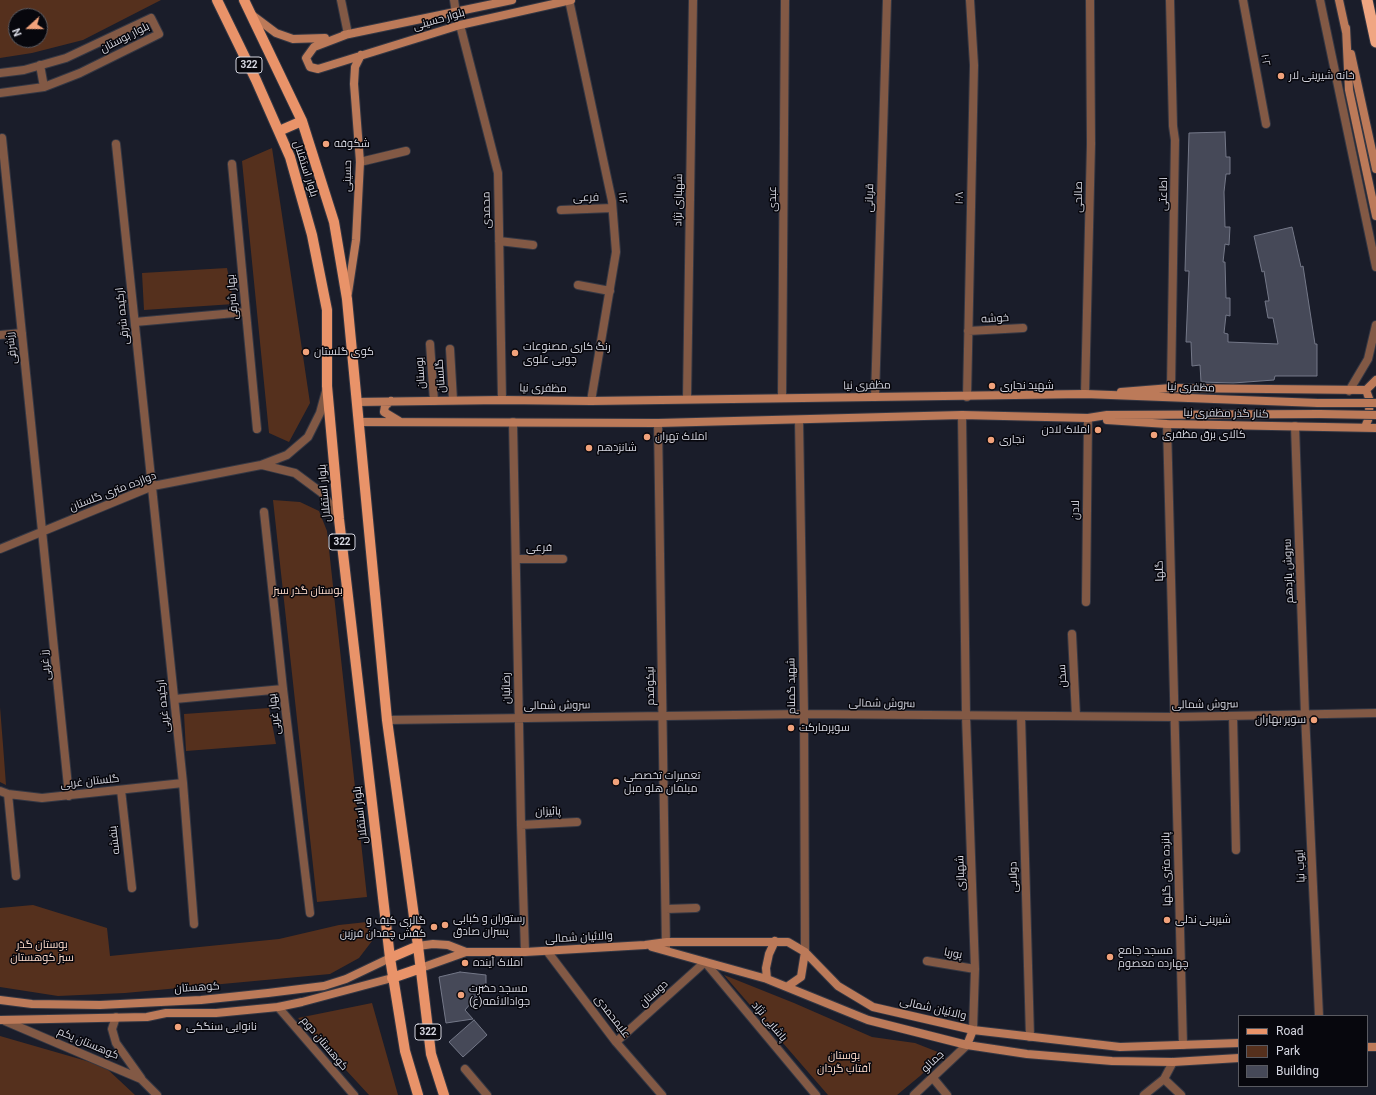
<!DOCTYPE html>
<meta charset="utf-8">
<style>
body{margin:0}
#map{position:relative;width:1376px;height:1095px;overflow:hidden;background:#1a1d2a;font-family:Roboto,sans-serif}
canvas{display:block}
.legend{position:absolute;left:1238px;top:1015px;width:130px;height:72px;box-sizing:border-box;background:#07070d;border:1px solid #595a61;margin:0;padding:5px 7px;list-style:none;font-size:12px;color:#d5d6e0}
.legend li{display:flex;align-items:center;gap:8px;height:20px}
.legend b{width:20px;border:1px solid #595a61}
.north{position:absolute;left:8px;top:8px;width:40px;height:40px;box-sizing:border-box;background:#07070d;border:1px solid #595a61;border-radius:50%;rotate:249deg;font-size:11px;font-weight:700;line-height:16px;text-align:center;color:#d5d6e0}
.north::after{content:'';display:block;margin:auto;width:14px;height:18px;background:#f1a27b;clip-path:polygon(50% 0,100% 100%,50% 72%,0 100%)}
</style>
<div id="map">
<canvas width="1376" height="1095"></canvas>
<ul class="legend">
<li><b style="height:5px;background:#e99369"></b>Road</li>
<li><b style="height:11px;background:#55301d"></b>Park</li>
<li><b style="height:11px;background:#464958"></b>Building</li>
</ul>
<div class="north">N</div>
</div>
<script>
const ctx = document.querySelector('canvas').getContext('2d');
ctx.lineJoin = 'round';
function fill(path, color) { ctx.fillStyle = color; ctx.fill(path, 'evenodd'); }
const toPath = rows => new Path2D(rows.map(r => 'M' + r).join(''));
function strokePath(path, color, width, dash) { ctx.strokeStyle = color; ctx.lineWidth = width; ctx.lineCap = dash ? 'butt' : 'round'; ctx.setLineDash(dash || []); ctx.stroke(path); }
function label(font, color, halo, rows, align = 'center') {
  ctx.font = font + ' Roboto,Cairo,sans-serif'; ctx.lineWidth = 3; ctx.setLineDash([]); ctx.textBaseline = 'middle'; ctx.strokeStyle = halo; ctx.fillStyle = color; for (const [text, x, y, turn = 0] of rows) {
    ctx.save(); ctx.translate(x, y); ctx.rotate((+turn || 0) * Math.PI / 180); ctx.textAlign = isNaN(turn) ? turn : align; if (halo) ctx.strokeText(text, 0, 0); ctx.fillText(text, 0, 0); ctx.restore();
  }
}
fill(toPath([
 [0,0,161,0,83,40,32,53,0,58],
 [16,16,40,16,40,40,16,40],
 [272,148,310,403,289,442,269,433,242,161],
 [227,268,234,304,144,310,142,273],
 [273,500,300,502,319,511,327,531,367,897,317,902],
 [0,707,3,745,6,785,0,782],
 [269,708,276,744,186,751,184,714],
 [33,905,107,928,110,956,279,939,339,925,367,922,372,941,359,958,330,974,125,993,58,996,0,987,0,908],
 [724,975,794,1003,872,1037,915,1043,943,1054,920,1076,897,1095,828,1095],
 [372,1003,398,1095,369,1095,298,1018],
 [0,1036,104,1066,135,1095,0,1095]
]), '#55301d');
const building = toPath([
 [1225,132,1226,157,1230,157,1230,174,1226,174,1224,192,1225,227,1230,227,1229,245,1225,244,1223,262,1225,262,1226,298,1230,298,1230,316,1226,315,1224,333,1228,334,1228,342,1278,344,1273,318,1268,318,1265,301,1269,301,1264,271,1262,272,1254,236,1292,227,1301,267,1303,266,1315,344,1317,344,1317,376,1275,376,1274,380,1233,383,1201,382,1200,365,1192,366,1191,342,1186,342,1189,271,1185,271,1189,133,1225,132],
 [460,972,486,975,486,986,465,1010,473,1019,446,1023,439,977,460,972],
 [474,1020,487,1035,463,1057,449,1042,474,1020]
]);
fill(building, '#464958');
strokePath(building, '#747888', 1);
const minor = toPath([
 [341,0,348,34],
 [454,0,456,13],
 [569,0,612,201,616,252,591,401],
 [1170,0,1173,126,1175,140,1171,388],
 [1243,0,1266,124],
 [1320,0,1376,267],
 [460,25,498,173,502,400],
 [40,65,44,87],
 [0,73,24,70,66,58,151,18,159,34,80,73,44,87,0,93],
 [2,138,69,796],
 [116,144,183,783,194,924],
 [360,162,406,151],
 [232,164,257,429],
 [561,210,612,208],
 [499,241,533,245],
 [578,285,610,291],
 [135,322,246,312],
 [968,331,1023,328],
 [0,335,22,333],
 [430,344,434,401],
 [450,349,453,400],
 [1349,391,1368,359,1376,325],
 [1085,394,1091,144,1090,0],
 [875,397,887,0],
 [967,397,974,65,970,0],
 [782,398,785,0],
 [687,399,693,0],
 [962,415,966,716,975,969,973,1030],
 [799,420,804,714,805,952],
 [513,422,521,825,525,952],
 [658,423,666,948],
 [1167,424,1183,1045],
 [1295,426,1305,714,1319,1016],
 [262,465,295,473,322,493,339,518],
 [264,512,283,689,310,913],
 [0,549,153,486,261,465,287,455,308,437,320,413,326,391],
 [516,559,563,559],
 [1086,602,1088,418],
 [1072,634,1076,716],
 [175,699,283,689],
 [1021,716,1030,1037],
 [1233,716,1236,850],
 [387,720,804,714,1175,717,1376,713],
 [121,790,132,888],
 [0,791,8,794,42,798,183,783],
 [8,794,16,876],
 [521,825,577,822],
 [666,909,696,908],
 [547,951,616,1042,662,1095],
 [927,961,975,969],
 [278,1007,354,1095],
 [116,1017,112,1029,116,1043,141,1078],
 [5,1021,141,1079,157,1095],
 [616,1042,705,962,816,1095],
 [465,1069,487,1095],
 [933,1078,947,1095],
 [1164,1079,1181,1095],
 [914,1095,967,1045],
 [1144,1095,1164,1079,1173,1062]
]);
const secondary = toPath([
 [1339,0,1346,32],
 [252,15,276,33,293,39,325,38],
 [1346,28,1349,90,1376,216],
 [348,34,314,47,306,58,310,67,318,69,460,25,571,0],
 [344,35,512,0],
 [1351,54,1376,169],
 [348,293,356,240,360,162,354,84,355,67,361,55],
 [1121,392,1171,388,1366,390,1376,380],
 [391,401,385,406,384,412,399,421],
 [357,402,502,400,591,401,1085,394,1318,403],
 [1107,420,1167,424,1376,428],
 [359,422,658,423,962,415,1088,418,1107,415,1320,414],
 [1365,427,1368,420,1370,401,1366,390],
 [418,946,433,944,448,945,466,952,525,952,645,945,667,942,788,942,805,952,838,986,873,1007,973,1030,1120,1047,1239,1043],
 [652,947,767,979,868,1020,967,1045,1027,1054,1112,1061,1173,1062,1239,1058],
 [421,968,466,952],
 [767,979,766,968,769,954,775,941],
 [788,986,801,977,805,952],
 [0,1000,32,1004,100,1005,201,1000,268,993,324,986,346,979,390,958],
 [0,1020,147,1017,166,1013,216,1013,278,1007,302,1002,392,978],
 [967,1045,973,1030],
 [1367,1047,1376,1047]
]);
const primary = toPath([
 [217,0,256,80,290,157,312,235,327,310,327,386,339,519,390,958,405,1051,418,1095],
 [244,0,302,121,334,222,347,299,387,720,418,946,431,1054,444,1095],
 [279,131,302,121],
 [390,958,418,946],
 [392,978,421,968]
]);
const trunk = toPath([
 [1367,0,1376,42]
]);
strokePath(minor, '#343743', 10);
strokePath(secondary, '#343743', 10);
strokePath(primary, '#343743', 12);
strokePath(trunk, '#343743', 13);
strokePath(minor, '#825945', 8);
strokePath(secondary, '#bc7a59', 8);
strokePath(primary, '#e99369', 10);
strokePath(trunk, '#f0a682', 11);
const secondaryBridge = toPath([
 [1318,403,1376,403],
 [1320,414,1376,415]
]);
strokePath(secondaryBridge, '#343743', 10, []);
strokePath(secondaryBridge, '#bc7a59', 8);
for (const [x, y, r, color] of [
 [1281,76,4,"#f1a27b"],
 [326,144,4,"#f1a27b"],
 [306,352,4,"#f1a27b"],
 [515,353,4,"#f1a27b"],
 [992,386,4,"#f1a27b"],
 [1098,430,4,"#f1a27b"],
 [1154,435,4,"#f1a27b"],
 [647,437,4,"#f1a27b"],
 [991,440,4,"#f1a27b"],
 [589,448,4,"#f1a27b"],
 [1314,720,4,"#f1a27b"],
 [791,728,4,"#f1a27b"],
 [616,782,4,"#f1a27b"],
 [1167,920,4,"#f1a27b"],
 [445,925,4,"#f1a27b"],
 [434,927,4,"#f1a27b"],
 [1110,957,4,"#f1a27b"],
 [465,963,4,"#f1a27b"],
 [461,995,4,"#f1a27b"],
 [178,1027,4,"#f1a27b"]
]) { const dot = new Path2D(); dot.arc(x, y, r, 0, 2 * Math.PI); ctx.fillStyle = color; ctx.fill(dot); strokePath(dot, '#07070d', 1.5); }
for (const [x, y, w] of [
 [249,65,26],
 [342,542,26],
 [428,1032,26]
]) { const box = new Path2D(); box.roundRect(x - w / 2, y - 8, w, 16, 3); ctx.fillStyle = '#07070d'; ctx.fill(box); strokePath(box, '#d5d6e0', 1); }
label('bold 10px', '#d5d6e0', null, [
 ["322",249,65],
 ["322",342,542],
 ["322",428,1032]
]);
label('11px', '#d5d6e0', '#07070d', [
 ["بلوار حسینی",439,20,-16],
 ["بلوار بوستان",125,38,-27],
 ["۱۰۲",1265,60,79],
 ["بلوار استقلال",305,169,72],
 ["حسینی",348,176,-88],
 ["اطاعتی",1164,194,-89],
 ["صالحی",1079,197,-89],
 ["فرعی",586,198,-1],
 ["۱۱۶",622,198,82],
 ["قربانی",870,198,-88],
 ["۱۰۸",960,198,-89],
 ["عبدی",773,199,-90],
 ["شهبازی نژاد",679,200,-89],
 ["محمدی",487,210,-91],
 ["بهار شرقی",233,297,-95],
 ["ارکیده شرقی",123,316,-96],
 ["خوشه",995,319,-3],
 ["رزشرقی",12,348,-96],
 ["بوستان",421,373,-94],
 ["گلستان",441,376,-94],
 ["مظفری نیا",867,386,-1],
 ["مظفری نیا",1191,388,2],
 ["مظفری نیا",543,389,1],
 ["کنار گذر مظفری نیا",1226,414,1],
 ["دوازده متری گلستان",113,492,-21],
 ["بلوار استقلال",325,493,-95],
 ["لادن",1076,510,-89],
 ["فرعی",539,548],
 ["گلها",1160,571,-92],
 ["سروش یازدهم",1289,571,-92],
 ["رز غربی",46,665,-96],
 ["سخن",1063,676,-93],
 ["نیکوقدم",651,686,-91],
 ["شهید گمنام",792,686,-91],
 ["رضائیان",507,688,-91],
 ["سروش شمالی",882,704,1],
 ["سروش شمالی",1205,705,-1],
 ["ارکیده غربی",164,706,-96],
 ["سروش شمالی",557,706,-1],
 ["بهار غربی",275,714,-97],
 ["گلستان غربی",90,782,-6],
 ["پائیزان",548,812,-2],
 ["بلوار استقلال",361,815,-97],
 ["بنفشه",115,840,-97],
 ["ایوب نیا",1301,866,-93],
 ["پانزده متری گلها",1167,869,-91],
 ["شهبازی",961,873,-92],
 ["دولابی",1014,877,-92],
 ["والائیان شمالی",579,938,-3],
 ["پوریا",953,954,10],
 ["کوهستان",197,988,-4],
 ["دوستان",654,994,-42],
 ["والائیان شمالی",933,1009,13],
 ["علیمحمدی",612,1017,52],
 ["پاشایی نژاد",769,1022,50],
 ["کوهستان یکم",88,1044,23],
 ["کوهستان دوم",324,1044,50],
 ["جمالو",933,1062,-44]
]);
label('11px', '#d5d6e0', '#07070d', [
 ["خانه شیرینی لار",1289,76],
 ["شکوفه",334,144],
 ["رنگ کاری مصنوعات",523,347],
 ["چوبی علوی",523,360],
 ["کوی گلستان",314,352],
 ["شهید نجاری",1000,386],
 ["املاک لادن",1090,430,"right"],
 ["کالای برق مظفری",1162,435],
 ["املاک تهران",655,437],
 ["نجاری",999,440],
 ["شانزدهم",597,448],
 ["سوپر بهاران",1306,720,"right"],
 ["سوپرمارکت",799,728],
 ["تعمیرات تخصصی",624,776],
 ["مبلمان هلو مبل",624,789],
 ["رستوران و کبابی",453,919],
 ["پسران صادق",453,932],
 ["شیرینی ندلی",1175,920],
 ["گالری کیف و",426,921,"right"],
 ["کفش چمدان فرزین",426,934,"right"],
 ["مسجد جامع",1118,951],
 ["چهارده معصوم",1118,964],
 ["املاک آینده",473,963],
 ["مسجد حضرت",469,989],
 ["جوادالائمه(ع)",469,1002],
 ["نانوایی سنگکی",186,1027]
], 'left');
label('11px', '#fbd9c9', '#07070d', [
 ["بوستان گذر سبز",308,591],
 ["بوستان گذر",42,945],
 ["سبز کوهستان",42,958],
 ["بوستان",844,1056],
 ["آفتاب گردان",844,1069]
]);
</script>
